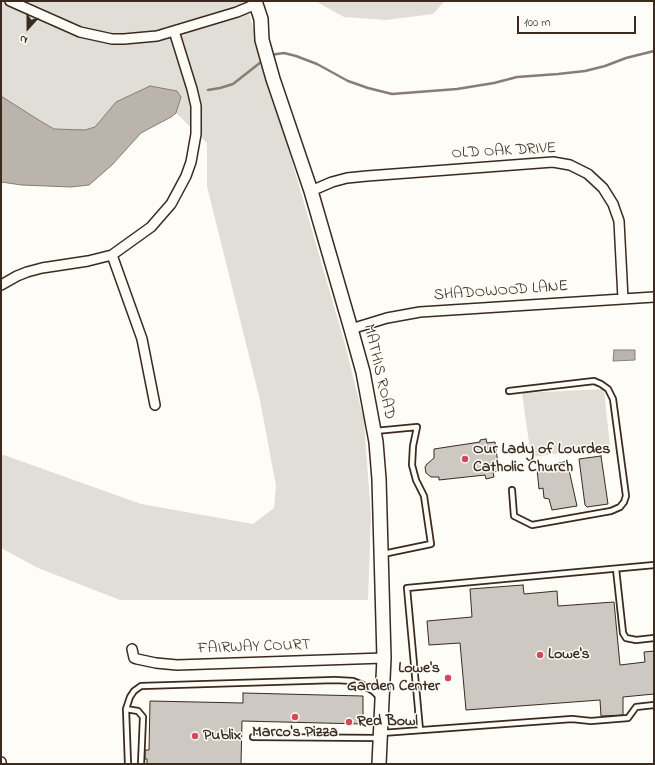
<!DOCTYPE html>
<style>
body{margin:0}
#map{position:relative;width:655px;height:765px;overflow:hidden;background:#fdfcf7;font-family:"Indie Flower",sans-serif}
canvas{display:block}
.frame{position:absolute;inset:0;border:2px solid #3b2a1e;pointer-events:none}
.north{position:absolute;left:8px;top:8px;width:40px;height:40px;-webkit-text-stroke:3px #fdfcf7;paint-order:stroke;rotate:201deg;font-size:11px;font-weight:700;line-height:16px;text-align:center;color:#3b2a1e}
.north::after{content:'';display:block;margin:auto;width:14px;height:18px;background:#3b2a1e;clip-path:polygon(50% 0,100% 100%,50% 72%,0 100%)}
.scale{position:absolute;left:517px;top:16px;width:119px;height:18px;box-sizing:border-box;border:2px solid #3b2a1e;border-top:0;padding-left:5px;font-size:12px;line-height:14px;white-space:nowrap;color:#3b2a1e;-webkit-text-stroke:3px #fdfcf7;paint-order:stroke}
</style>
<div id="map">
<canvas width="655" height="765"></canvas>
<div class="frame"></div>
<div class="north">N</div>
<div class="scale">100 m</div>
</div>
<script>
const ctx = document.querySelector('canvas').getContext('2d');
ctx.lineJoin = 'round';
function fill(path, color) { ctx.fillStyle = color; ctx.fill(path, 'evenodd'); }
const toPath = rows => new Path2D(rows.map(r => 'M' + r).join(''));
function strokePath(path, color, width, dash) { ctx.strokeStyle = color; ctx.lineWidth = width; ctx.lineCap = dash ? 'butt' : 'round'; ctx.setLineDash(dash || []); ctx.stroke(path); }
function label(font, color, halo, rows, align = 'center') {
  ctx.font = font + ' "Indie Flower",sans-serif'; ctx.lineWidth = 3; ctx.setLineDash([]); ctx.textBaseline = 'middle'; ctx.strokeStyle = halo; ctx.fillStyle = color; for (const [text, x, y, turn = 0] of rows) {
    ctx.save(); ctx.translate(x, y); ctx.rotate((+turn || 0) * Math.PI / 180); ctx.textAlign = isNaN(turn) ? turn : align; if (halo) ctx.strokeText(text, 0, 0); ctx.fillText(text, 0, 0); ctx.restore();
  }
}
fill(toPath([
 [1,1,243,1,250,17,345,344,364,421,371,516,368,600,120,600,38,568,1,548,1,454,141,504,253,524,274,508,276,486,260,400,207,186,207,143,176,113,171,117,141,133,112,165,89,185,71,187,22,185,1,182],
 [315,1,445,1,433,14,386,20,344,17],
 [604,389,610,447,531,457,522,393]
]), '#e1ded7');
const water = toPath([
 [150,86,177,91,181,97,176,113,171,117,141,133,112,165,89,185,71,187,22,185,1,182,1,96,37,119,54,129,85,130,95,127,116,102,150,86],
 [614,350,635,350,635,360,613,361,614,350]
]);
fill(water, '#bbb4ad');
strokePath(water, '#887d74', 1);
strokePath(toPath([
 [270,55,284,53,296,56,317,64,348,81,368,88,392,94,457,89,494,83,517,77,558,74,585,71,605,66,626,58,654,51],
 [208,90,220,88,233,84,261,62]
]), '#887d74', 2.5);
const building = toPath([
 [486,439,487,443,495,442,499,471,493,472,494,477,486,479,485,475,439,480,439,477,431,477,426,473,425,467,427,464,434,458,434,449,480,442,480,440,486,439],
 [601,456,608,504,587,507,585,505,579,459,601,456],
 [567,461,577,506,552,510,549,499,544,498,543,488,539,489,537,469,567,461],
 [523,585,524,594,557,591,558,606,614,602,620,665,645,662,644,652,654,651,654,694,623,697,623,715,601,716,600,700,466,710,460,643,429,645,427,621,472,617,470,589,523,585],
 [243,693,363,696,363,724,242,721,241,764,147,764,147,759,145,759,145,750,149,750,150,701,243,703,243,693]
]);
fill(building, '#cdc8c2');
strokePath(building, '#3b2a1e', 1);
const lane = toPath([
 [509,391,594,381,601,384,608,389,613,399,626,496,624,502,620,507,611,511,532,525,514,516,512,490],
 [375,431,417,427,413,446,412,465,416,480,424,496,431,544,383,554],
 [616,569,623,633,626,638,636,640,654,638],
 [126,709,138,711,143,717,141,764],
 [420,730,407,588,654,565],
 [382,733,572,719,591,721,628,718,636,707,654,705],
 [253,737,378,738],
 [128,764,126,709,130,697,134,691,141,686,335,680,353,681,363,685,373,691,379,697]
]);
const street = toPath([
 [10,1,80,32,112,39,124,39,157,36,237,12,256,4],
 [311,191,332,182,347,178,367,176,553,162,570,165,588,174,603,188,613,204,619,221,623,299],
 [112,255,142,339,155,405],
 [1,285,17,276,27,272,42,268,88,261,112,255,151,227,171,204,186,176,191,162,196,134,196,106,192,89,174,31],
 [351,329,387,318,420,312,654,297],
 [132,649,134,658,137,659,156,663,177,665,384,658],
 [1,762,1,764]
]);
const secondary = toPath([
 [255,1,261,19,262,40,273,79,311,191,351,329,363,372,376,442,379,479,384,658,379,764]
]);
strokePath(lane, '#3b2a1e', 8);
strokePath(street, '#3b2a1e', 12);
strokePath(secondary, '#3b2a1e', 16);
strokePath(lane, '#fdfcf7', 4.5);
strokePath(street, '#fdfcf7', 9);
strokePath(secondary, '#fdfcf7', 13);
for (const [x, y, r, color] of [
 [465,459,4,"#d1495b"],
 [540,655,4,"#d1495b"],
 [448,678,4,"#d1495b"],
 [295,717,4,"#d1495b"],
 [349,722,4,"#d1495b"],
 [195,736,4,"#d1495b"]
]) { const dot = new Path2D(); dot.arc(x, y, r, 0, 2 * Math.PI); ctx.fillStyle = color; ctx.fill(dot); strokePath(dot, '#fdfcf7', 1.5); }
label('16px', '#3b2a1e', '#fdfcf7', [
 ["OLD OAK DRIVE",504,152,-3],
 ["SHADOWOOD LANE",501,292,-4],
 ["MATHIS ROAD",378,372,77],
 ["FAIRWAY COURT",254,648,-2]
]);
label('bold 16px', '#3b2a1e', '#fdfcf7', [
 ["Our Lady of Lourdes",473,450],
 ["Catholic Church",473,468],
 ["Lowe's",548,655],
 ["Lowe's",440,669,"right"],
 ["Garden Center",440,687,"right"],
 ["Red Bowl",357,722],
 ["Marco's Pizza",295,733,"center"],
 ["Publix",203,736]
], 'left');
</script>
